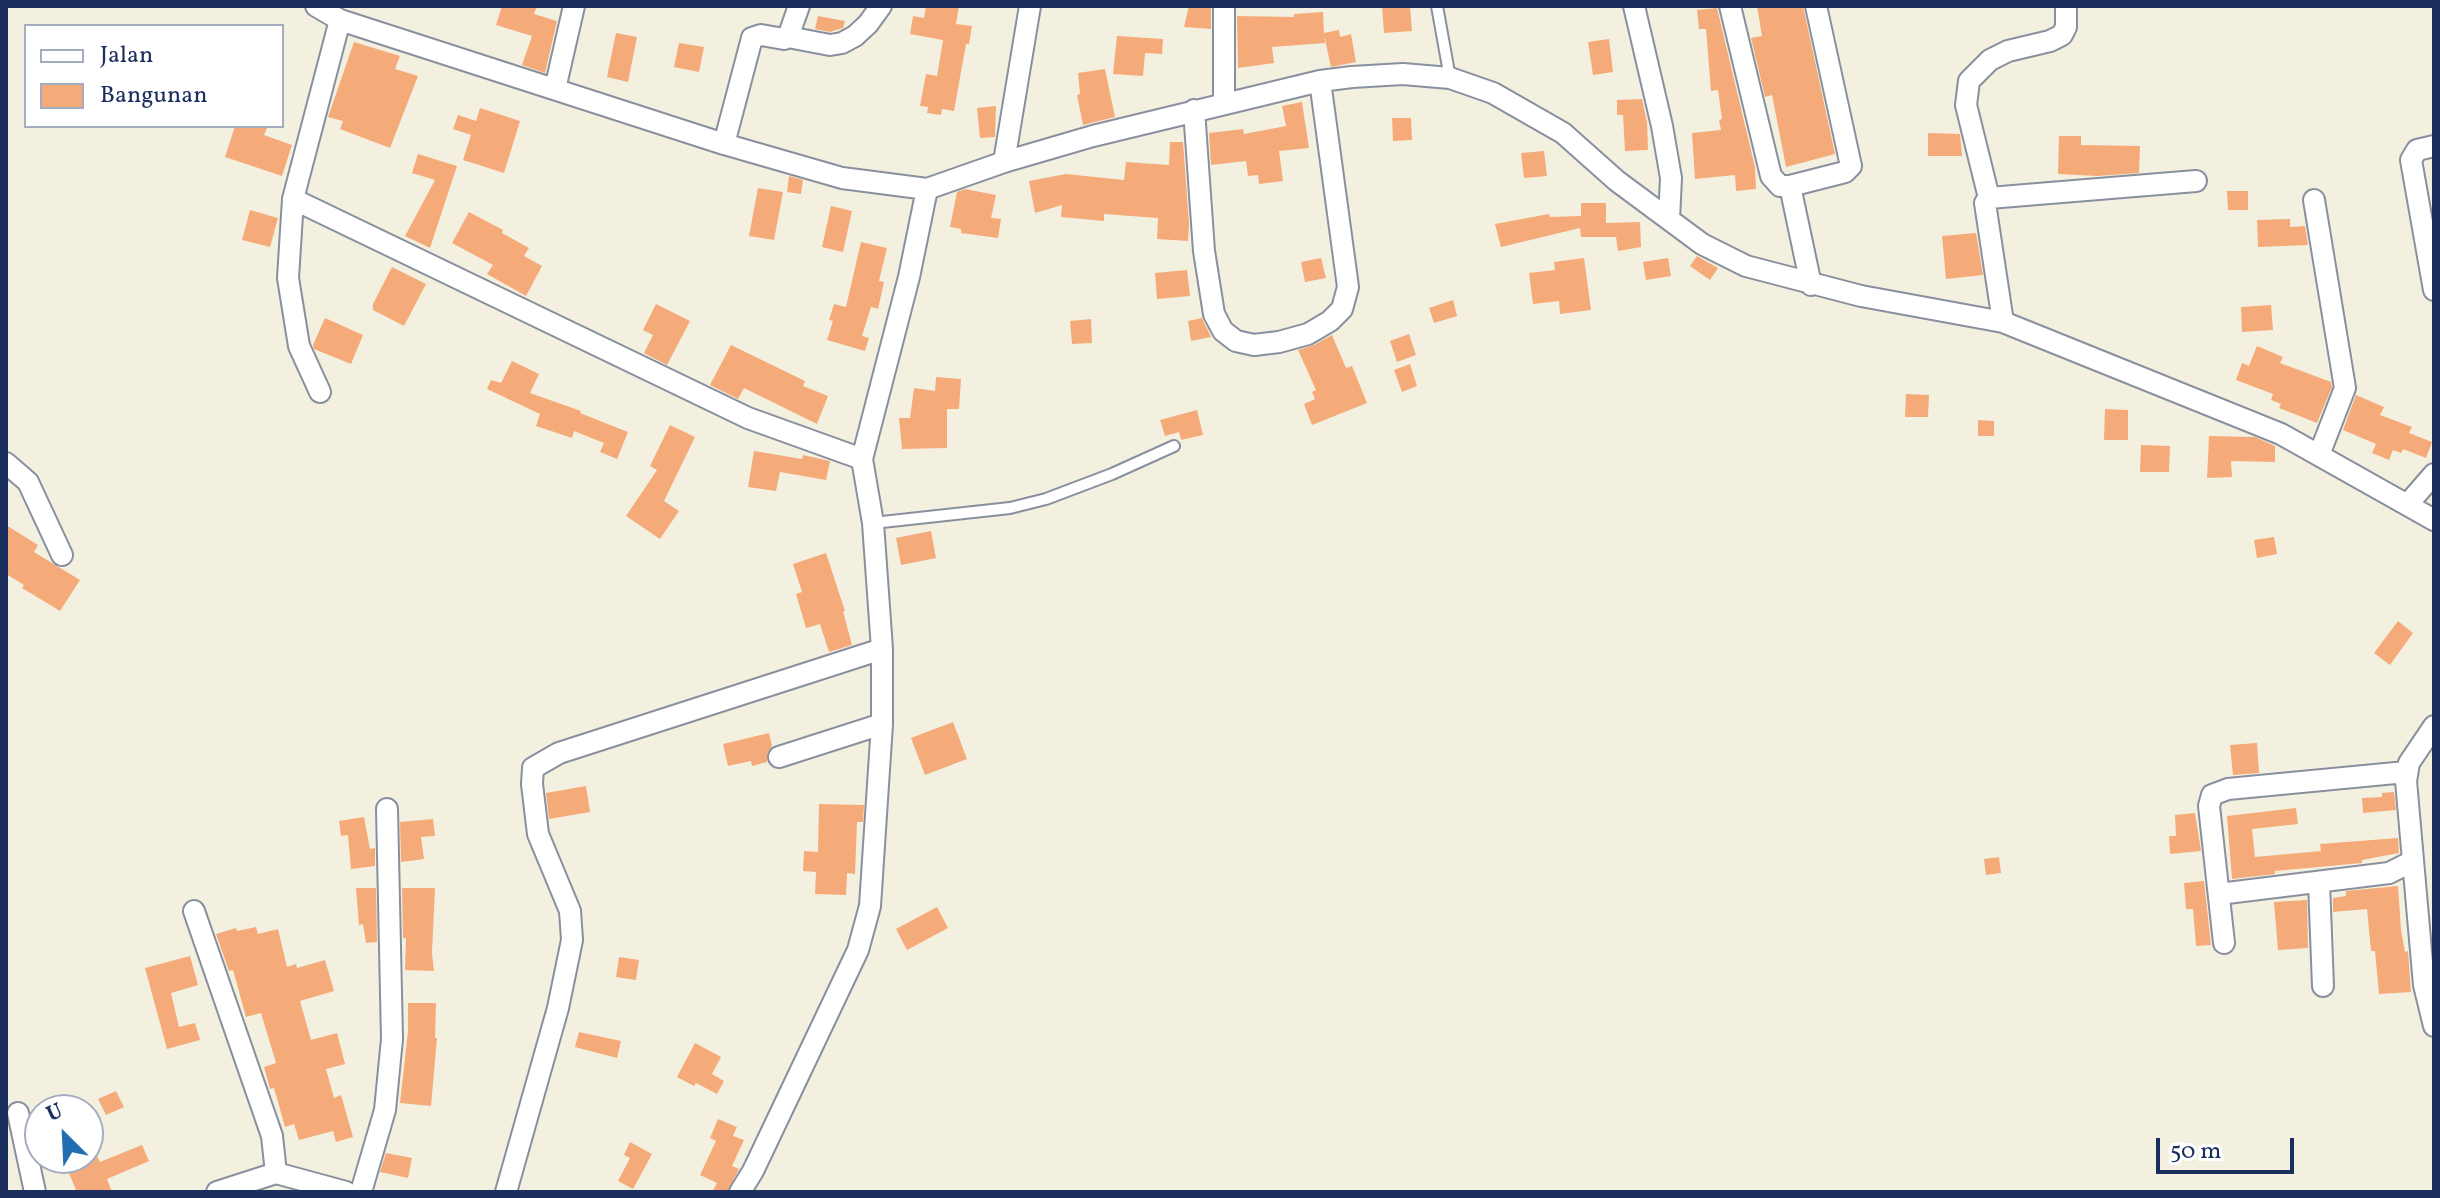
<!DOCTYPE html>
<style>
body{margin:0}
#map{position:relative;width:2440px;height:1198px;overflow:hidden;background:#f4f0e0;font-family:Vollkorn,serif}
canvas{display:block}
.frame{position:absolute;inset:0;border:8px solid #1b2f5e;pointer-events:none}
.legend{position:absolute;left:24px;top:24px;width:260px;height:104px;box-sizing:border-box;background:#fff;border:2px solid #a4acbf;margin:0;padding:10px 14px;list-style:none;font-size:24px;color:#1b2f5e}
.legend li{display:flex;align-items:center;gap:16px;height:40px}
.legend b{width:40px;border:2px solid #a4acbf}
.north{position:absolute;left:24px;top:1094px;width:80px;height:80px;box-sizing:border-box;background:#fff;border:2px solid #a4acbf;border-radius:50%;rotate:336deg;font-size:22px;font-weight:700;line-height:32px;text-align:center;color:#1b2f5e}
.north::after{content:'';display:block;margin:auto;width:28px;height:36px;background:#1f6fb2;clip-path:polygon(50% 0,100% 100%,50% 72%,0 100%)}
.scale{position:absolute;left:2156px;top:1138px;width:138px;height:36px;box-sizing:border-box;border:4px solid #1b2f5e;border-top:0;padding-left:10px;font-size:24px;line-height:28px;white-space:nowrap;color:#1b2f5e;-webkit-text-stroke:6px #fff;paint-order:stroke}
</style>
<div id="map">
<canvas width="2440" height="1198"></canvas>
<div class="frame"></div>
<ul class="legend">
<li><b style="height:10px;background:#fff"></b>Jalan</li>
<li><b style="height:22px;background:#f5ab79"></b>Bangunan</li>
</ul>
<div class="north">U</div>
<div class="scale">50 m</div>
</div>
<script>
const ctx = document.querySelector('canvas').getContext('2d');
ctx.lineJoin = 'round';
function fill(path, color) { ctx.fillStyle = color; ctx.fill(path, 'evenodd'); }
const toPath = rows => new Path2D(rows.map(r => 'M' + r).join(''));
function strokePath(path, color, width, dash) { ctx.strokeStyle = color; ctx.lineWidth = width; ctx.lineCap = dash ? 'butt' : 'round'; ctx.setLineDash(dash || []); ctx.stroke(path); }
fill(toPath([
 [502,6,537,6,534,14,557,21,545,73,522,65,532,36,496,25],
 [926,6,959,6,956,24,972,26,969,44,966,44,954,111,942,109,941,115,927,113,928,107,920,106,926,74,937,76,943,40,910,34,913,16,924,18],
 [1189,6,1211,6,1211,29,1184,27],
 [1382,6,1410,6,1412,31,1384,33],
 [1757,6,1803,6,1835,154,1786,167,1772,95,1765,97,1751,38,1762,36],
 [1717,8,1755,167,1756,189,1736,191,1735,175,1695,179,1692,133,1721,130,1719,120,1722,119,1718,90,1711,91,1706,29,1699,29,1697,10],
 [1323,12,1324,33,1339,30,1340,37,1351,34,1356,62,1331,67,1324,35,1325,43,1272,47,1274,63,1238,68,1237,16,1294,17,1294,14],
 [818,16,845,21,843,28,830,32,815,29],
 [616,33,637,37,628,82,607,77],
 [1117,36,1163,39,1162,54,1145,53,1143,76,1113,74],
 [1609,39,1613,72,1593,75,1588,42],
 [354,42,400,56,395,69,418,76,390,148,340,129,343,121,328,117],
 [679,43,704,47,699,72,674,67],
 [1105,69,1115,117,1083,125,1077,95,1080,94,1078,73],
 [1642,99,1647,122,1648,150,1625,151,1623,115,1617,115,1617,100],
 [1302,102,1309,148,1279,151,1283,181,1259,184,1258,175,1248,176,1246,161,1211,165,1209,133,1243,129,1244,134,1286,126,1282,106],
 [996,106,995,137,980,138,977,108],
 [480,108,520,121,504,173,463,160,471,135,453,129,458,115,476,121],
 [1392,118,1411,118,1412,140,1393,141],
 [235,126,268,126,264,135,292,145,282,176,225,157],
 [1928,133,1960,134,1962,156,1928,156],
 [2059,136,2081,136,2081,145,2140,146,2139,173,2097,176,2058,174],
 [1170,142,1183,142,1189,223,1188,241,1157,239,1158,218,1104,214,1104,221,1061,217,1062,205,1035,213,1029,181,1066,174,1124,180,1126,162,1169,165],
 [1544,151,1547,176,1524,178,1521,153],
 [418,154,457,166,430,248,405,236,435,180,412,173],
 [789,176,803,180,801,194,787,192],
 [758,188,783,192,774,240,749,236],
 [965,189,996,195,991,218,1001,219,998,238,961,233,961,229,950,227,957,192],
 [2227,191,2248,191,2248,210,2228,210],
 [1581,203,1606,203,1606,223,1640,222,1641,247,1618,251,1616,237,1581,237,1580,228,1501,247,1495,224,1549,214,1550,217,1581,216],
 [831,206,852,211,843,252,822,247],
 [250,210,278,218,270,247,242,240],
 [469,212,503,230,502,233,529,248,524,256,542,266,526,296,487,274,493,265,452,243],
 [2290,219,2290,227,2305,226,2308,245,2258,247,2257,220],
 [1976,233,1983,275,1946,279,1942,236],
 [861,242,887,248,879,281,884,282,878,309,871,307,862,336,869,338,865,351,827,340,833,321,829,320,834,304,846,307],
 [1697,256,1718,268,1710,280,1690,266],
 [1321,258,1326,278,1305,282,1301,262],
 [1584,258,1591,310,1560,314,1559,301,1533,304,1529,273,1555,270,1554,262],
 [1668,258,1671,276,1646,280,1643,262],
 [392,267,426,284,404,326,373,310,373,304],
 [1187,270,1190,296,1157,299,1155,273],
 [1453,300,1457,316,1434,323,1429,308],
 [656,304,690,321,667,365,644,353,653,335,643,330],
 [2271,305,2273,330,2242,332,2241,307],
 [325,318,363,335,351,364,314,349,313,345],
 [1202,318,1211,337,1191,341,1188,321],
 [1091,319,1092,343,1072,344,1070,321],
 [1409,334,1416,355,1397,362,1390,341],
 [1332,335,1346,368,1352,366,1367,403,1312,425,1304,404,1315,399,1312,392,1316,390,1298,350,1314,345],
 [731,345,805,381,803,386,828,396,817,424,744,388,738,399,710,385],
 [2257,346,2283,357,2280,363,2331,382,2332,387,2317,423,2279,408,2281,404,2271,400,2273,394,2236,380,2242,363,2249,366],
 [512,361,539,374,530,393,581,411,580,413,628,432,617,459,600,452,604,443,574,431,572,438,536,426,540,414,487,389,491,380,501,383],
 [1410,364,1417,386,1402,392,1394,370],
 [936,377,961,379,959,409,947,409,947,448,902,449,899,418,910,418,914,388,935,391],
 [1906,394,1929,395,1928,417,1905,417],
 [2356,395,2384,407,2380,415,2412,427,2409,433,2432,442,2426,458,2403,449,2401,453,2393,450,2389,460,2372,453,2376,444,2343,430],
 [2105,409,2128,410,2128,440,2104,440],
 [1197,410,1203,435,1181,440,1179,432,1165,436,1160,420],
 [1978,420,1994,421,1994,436,1978,436],
 [670,425,695,437,664,501,679,511,660,539,626,516,657,470,650,466],
 [2209,436,2255,437,2275,446,2275,462,2231,461,2232,477,2207,478],
 [2141,445,2170,446,2169,472,2140,472],
 [754,451,802,459,803,455,830,461,826,480,780,472,776,491,748,487],
 [6,525,38,545,34,552,80,580,60,611,22,588,24,585,6,574],
 [931,531,936,558,901,565,896,538],
 [2274,537,2277,554,2257,558,2254,540],
 [826,553,845,611,843,611,852,645,829,652,820,624,806,628,796,594,802,592,793,564],
 [2398,621,2413,633,2390,665,2374,653],
 [953,722,967,759,925,775,911,738],
 [769,733,772,746,767,754,767,762,752,766,751,761,728,766,723,744],
 [2257,743,2259,773,2233,775,2230,745],
 [586,786,590,812,549,819,546,793],
 [2394,792,2396,810,2363,813,2362,798,2382,797,2382,793],
 [819,804,864,805,863,822,857,822,855,874,847,873,846,895,815,894,816,872,803,871,804,851,818,852],
 [2296,808,2298,824,2252,829,2255,857,2321,851,2320,844,2398,838,2399,853,2362,860,2362,863,2275,871,2275,874,2232,879,2227,816],
 [2195,813,2201,851,2170,854,2169,836,2176,836,2175,815],
 [364,817,370,849,375,848,375,866,351,869,348,835,341,836,339,821],
 [433,819,435,836,421,837,424,859,401,862,400,822],
 [1999,857,2001,873,1986,875,1984,859],
 [2204,881,2211,945,2196,946,2193,909,2186,909,2184,883],
 [2398,886,2401,930,2405,952,2408,951,2411,992,2379,994,2375,951,2371,951,2367,909,2333,912,2333,898,2346,896,2346,891],
 [356,888,376,888,377,942,366,943,363,924,359,925],
 [402,888,435,888,432,953,434,971,405,970,406,938,403,938],
 [2307,900,2308,948,2278,950,2274,902],
 [937,907,948,928,907,950,896,929],
 [256,927,258,934,278,929,287,967,296,964,297,968,325,960,334,991,300,1001,311,1040,337,1033,345,1064,326,1069,334,1098,341,1095,353,1137,336,1142,333,1131,299,1140,294,1124,285,1127,274,1088,270,1089,264,1067,276,1063,261,1013,246,1017,233,970,229,971,216,934,236,928,237,931],
 [190,956,198,985,171,993,179,1027,195,1023,200,1040,167,1049,145,968],
 [619,957,639,960,636,980,616,977],
 [408,1003,436,1003,435,1038,437,1038,431,1106,400,1103,408,1031],
 [579,1032,621,1041,617,1058,575,1047],
 [695,1043,721,1057,712,1074,724,1081,717,1094,696,1083,694,1086,677,1077],
 [116,1091,124,1107,106,1115,98,1099],
 [718,1119,737,1127,733,1136,744,1140,732,1166,739,1169,727,1192,712,1192,717,1183,700,1175,716,1141,710,1138],
 [630,1142,652,1154,633,1189,618,1181,630,1158,624,1155],
 [142,1145,149,1161,107,1179,112,1192,77,1192,67,1169,97,1156,100,1162],
 [386,1153,412,1158,408,1178,380,1172]
]), '#f5ab79');
const lane = toPath([
 [1437,6,1450,78],
 [873,523,1010,508,1046,499,1112,474,1174,446]
]);
const street = toPath([
 [316,6,340,20,293,199,748,418,862,459],
 [1224,6,1224,103],
 [1634,6,1662,126,1671,178,1669,219],
 [1730,6,1771,176,1780,186,1790,186,1811,285],
 [340,20,724,144,842,178,927,189,909,277,862,459,873,523,882,649,882,724,870,906,858,950,753,1171,740,1192],
 [788,37,830,45,842,43,855,36,868,24,881,6],
 [555,89,574,6],
 [1194,110,1204,251,1214,314,1223,331,1236,341,1254,345,1279,342,1308,334,1330,321,1342,309,1348,287,1320,81],
 [724,144,752,38,761,35,784,39,788,37,799,6],
 [2434,146,2417,150,2411,160,2434,290],
 [1004,162,1030,6],
 [1790,186,1845,172,1851,166,1816,6],
 [927,189,1004,162,1093,136,1320,81,1352,77,1403,74,1450,78,1493,93,1563,133,1617,181,1702,244,1746,266,1861,296,2003,322,2281,434,2434,520],
 [1989,198,1966,105,1969,81,1990,60,2008,51,2050,41,2062,35,2066,27,2066,6],
 [293,199,288,278,299,346,320,392],
 [2314,200,2345,388,2319,455],
 [2003,322,1985,203,1989,198,2196,181],
 [6,463,28,482,62,555],
 [2407,505,2434,474],
 [2434,726,2409,763,2406,781,2424,985,2434,1026],
 [779,757,882,724],
 [2319,883,2323,986],
 [2219,894,2389,873,2413,861],
 [194,911,272,1136,276,1173],
 [2224,943,2209,806,2212,795,2228,789,2406,772],
 [18,1113,35,1192],
 [217,1192,276,1173,346,1192],
 [361,1192,385,1110,392,1039,387,809],
 [506,1192,558,1008,572,940,570,911,538,834,532,784,533,768,559,753,882,649]
]);
strokePath(lane, '#88909f', 14);
strokePath(street, '#88909f', 24);
strokePath(lane, '#fff', 10);
strokePath(street, '#fff', 20);
</script>
